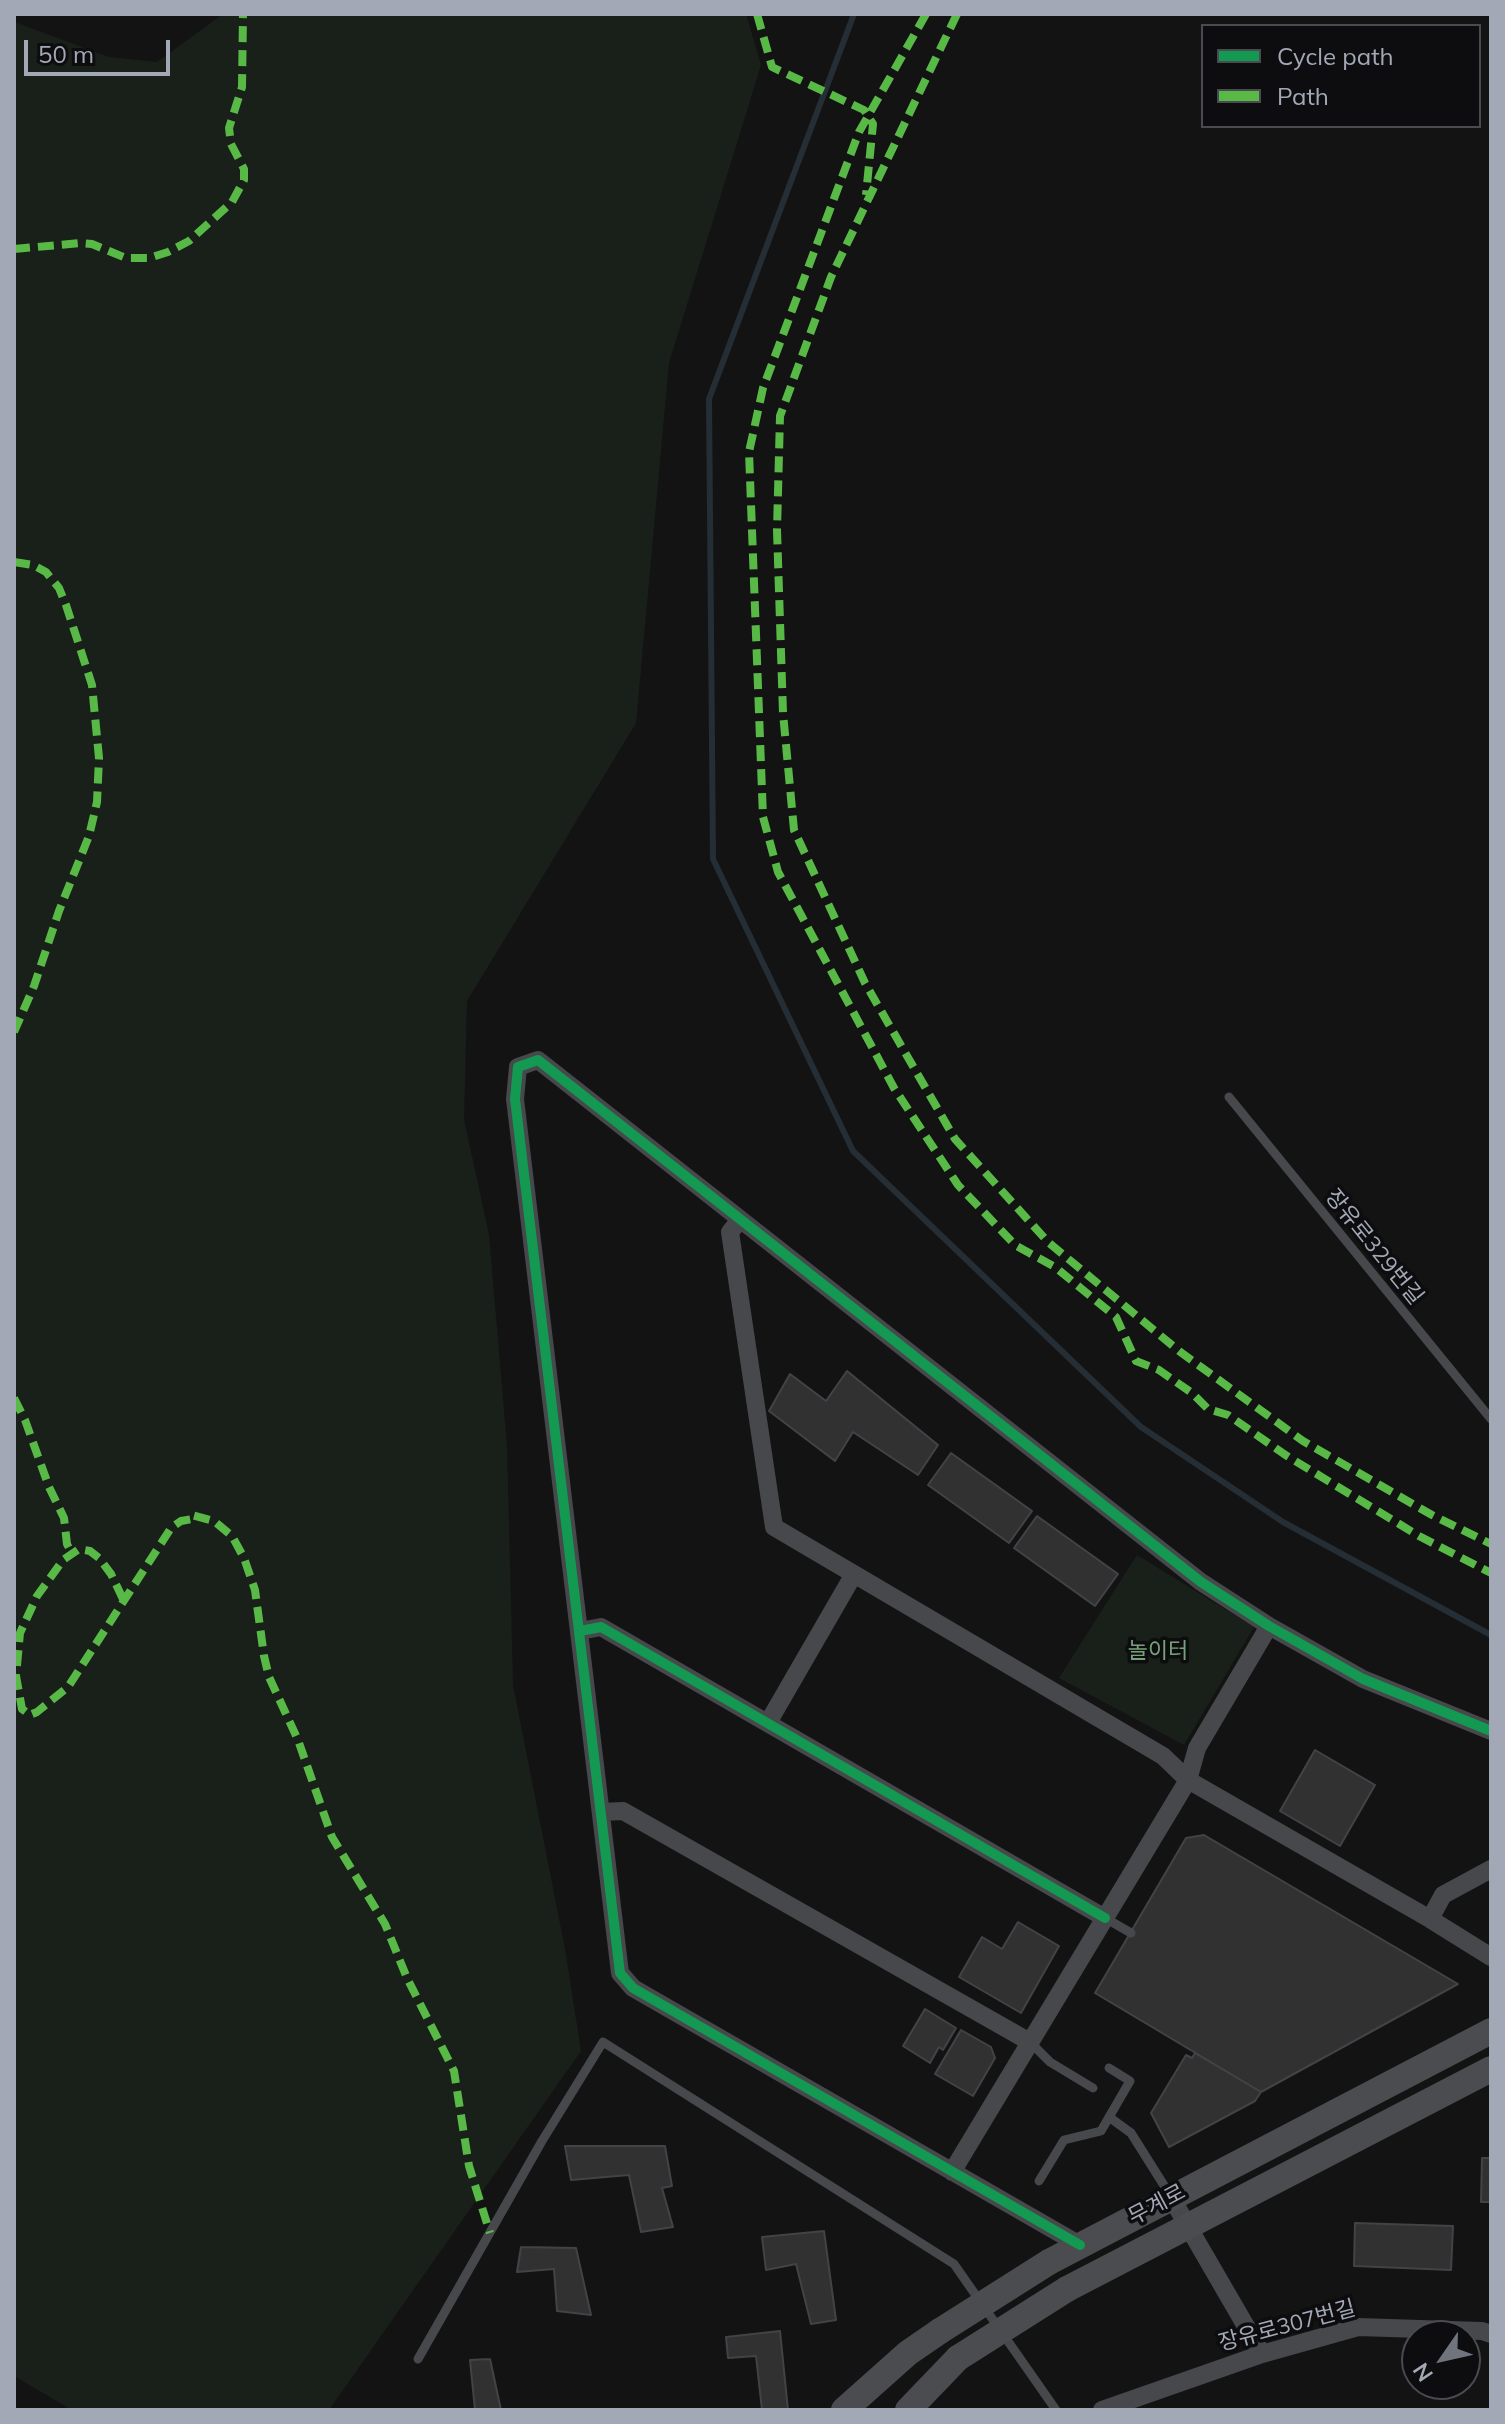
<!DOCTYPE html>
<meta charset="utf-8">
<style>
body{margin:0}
#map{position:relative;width:1505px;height:2424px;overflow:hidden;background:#131313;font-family:Mulish,sans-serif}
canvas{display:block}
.frame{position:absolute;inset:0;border:16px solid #a2a8b5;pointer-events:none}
.legend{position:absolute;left:1201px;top:24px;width:280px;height:104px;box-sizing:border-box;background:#0d0d0f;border:2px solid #494b51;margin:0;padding:10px 14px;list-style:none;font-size:24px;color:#a2a8b5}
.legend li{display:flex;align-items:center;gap:16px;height:40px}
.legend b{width:40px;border:2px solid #494b51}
.north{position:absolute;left:1401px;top:2320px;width:80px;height:80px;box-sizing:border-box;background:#0d0d0f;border:2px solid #494b51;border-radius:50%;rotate:236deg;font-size:22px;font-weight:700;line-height:32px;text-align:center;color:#a2a8b5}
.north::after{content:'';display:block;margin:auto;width:28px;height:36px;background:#70747c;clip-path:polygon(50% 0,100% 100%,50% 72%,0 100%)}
.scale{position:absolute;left:24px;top:40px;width:146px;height:36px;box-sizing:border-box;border:4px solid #a2a8b5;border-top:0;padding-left:10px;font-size:24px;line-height:28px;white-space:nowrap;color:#a2a8b5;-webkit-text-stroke:6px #0d0d0f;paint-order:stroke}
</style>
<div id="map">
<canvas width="1505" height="2424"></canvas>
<div class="frame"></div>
<ul class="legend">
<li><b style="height:10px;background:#139951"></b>Cycle path</li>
<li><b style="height:10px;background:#58b947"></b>Path</li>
</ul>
<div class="north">N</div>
<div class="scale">50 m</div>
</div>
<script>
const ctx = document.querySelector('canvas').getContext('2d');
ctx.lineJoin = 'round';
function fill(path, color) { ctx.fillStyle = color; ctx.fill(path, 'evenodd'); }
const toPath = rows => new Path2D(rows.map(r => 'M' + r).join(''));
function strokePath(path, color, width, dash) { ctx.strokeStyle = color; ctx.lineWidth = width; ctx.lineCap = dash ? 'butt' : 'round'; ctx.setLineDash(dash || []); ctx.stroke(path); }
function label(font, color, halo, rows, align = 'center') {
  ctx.font = font + ' Mulish,"Noto Sans KR",sans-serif'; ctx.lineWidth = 7; ctx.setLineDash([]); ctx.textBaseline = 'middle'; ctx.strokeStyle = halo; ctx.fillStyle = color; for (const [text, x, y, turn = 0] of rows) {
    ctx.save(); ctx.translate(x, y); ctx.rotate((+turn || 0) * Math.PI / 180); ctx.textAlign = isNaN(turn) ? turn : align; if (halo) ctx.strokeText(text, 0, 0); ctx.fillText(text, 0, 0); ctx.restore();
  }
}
fill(toPath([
 [223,14,746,14,761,65,669,363,636,723,467,1001,464,1119,489,1235,507,1446,513,1685,565,1949,581,2051,329,2410,72,2410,14,2376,14,22,109,57,157,62],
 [1137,1555,1254,1627,1184,1745,1059,1678]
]), '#19201a');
strokePath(toPath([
 [854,14,709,399,713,859,853,1151,1141,1427,1283,1522,1491,1635]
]), '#252e35', 6);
const building = toPath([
 [847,1371,938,1445,918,1475,853,1432,835,1461,769,1411,790,1374,826,1401,847,1371],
 [951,1453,1032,1511,1009,1543,928,1485,951,1453],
 [1037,1516,1118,1574,1095,1606,1014,1548,1037,1516],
 [1315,1750,1375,1785,1340,1846,1280,1811,1315,1750],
 [1204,1835,1458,1984,1261,2092,1095,1993,1186,1838,1204,1835],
 [1018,1922,1059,1946,1021,2013,959,1977,982,1937,1002,1949,1018,1922],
 [925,2009,956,2028,943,2050,939,2047,930,2063,903,2046,925,2009],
 [961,2030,991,2047,995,2058,973,2096,935,2074,961,2030],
 [1195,2053,1261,2092,1255,2101,1169,2147,1151,2113,1186,2055,1192,2058,1195,2053],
 [565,2146,665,2146,672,2186,662,2188,673,2227,641,2232,629,2175,571,2180,565,2146],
 [1482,2158,1491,2158,1491,2202,1481,2202,1482,2158],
 [1355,2223,1453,2226,1451,2270,1354,2266,1355,2223],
 [824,2231,836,2320,811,2324,796,2264,766,2270,762,2237,824,2231],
 [521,2247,576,2248,591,2315,557,2311,554,2269,517,2272,521,2247],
 [780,2331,788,2410,762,2410,756,2356,728,2358,726,2337,780,2331],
 [490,2359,501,2410,475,2410,470,2360,490,2359]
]);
fill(building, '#313132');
strokePath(building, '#414347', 2);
strokePath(toPath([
 [1229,1097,1491,1419],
 [1105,1918,1131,1933],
 [1030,2042,1050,2062,1093,2088],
 [1109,2117,1131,2133,1170,2195],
 [1039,2181,1064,2140,1101,2131,1130,2081,1109,2068],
 [418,2359,542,2141,603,2042,954,2264,1056,2410]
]), '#46484c', 9);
strokePath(toPath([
 [740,1220,730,1232,774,1527,1163,1756,1188,1780,1430,1919,1491,1957],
 [580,1631,601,1627,1105,1918],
 [769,1721,854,1574],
 [601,1812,623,1811,1030,2042],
 [1430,1919,1443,1895,1491,1869],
 [952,2172,1188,1780,1197,1748,1269,1626],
 [1171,2197,1262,2354],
 [1080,2245,633,1988,620,1973,515,1099,518,1067,538,1060,1201,1582,1269,1626,1363,1679,1491,1731],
 [1102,2410,1262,2354,1358,2327,1482,2331,1491,2334]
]), '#46484c', 18);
strokePath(toPath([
 [1049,2262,1491,2031],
 [1067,2289,1491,2069],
 [844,2410,908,2353,940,2331],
 [908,2410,958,2358]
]), '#4a4c50', 26);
strokePath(toPath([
 [940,2331,1049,2262],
 [958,2358,1067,2289]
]), '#4a4c50', 26);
strokePath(toPath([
 [757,14,772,67,864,110,873,124,866,195],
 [926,14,859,132,763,388,749,452,763,817,778,872,894,1088,958,1185,1015,1245,1055,1267,1116,1317,1136,1361,1159,1370,1192,1393,1208,1409,1228,1415,1287,1456,1348,1493,1419,1536,1491,1573],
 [957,14,831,277,780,416,777,530,783,713,794,830,865,983,955,1139,1048,1242,1179,1351,1303,1441,1432,1515,1491,1544],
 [14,249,81,243,92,244,126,258,149,258,168,252,189,241,232,202,244,180,244,169,231,144,229,128,242,87,243,14],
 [14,562,33,565,46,572,59,588,66,605,92,685,99,758,97,802,89,836,59,911,34,986,14,1032],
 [14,1398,25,1420,49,1487,64,1518,67,1544,71,1552],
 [123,1599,111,1574,99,1558,90,1551,79,1549,63,1560,37,1596,20,1633,16,1676,22,1709,30,1715,37,1712,68,1687,171,1528,181,1521,192,1519,192,1515,214,1521,232,1536,244,1558,255,1590,264,1656,269,1677,298,1740,332,1837,385,1924,407,1978,454,2071,469,2166,490,2233]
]), '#58b947', 8, [16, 8]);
strokePath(toPath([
 [580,1631,601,1627,1105,1918],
 [1080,2245,633,1988,620,1973,515,1099,518,1067,538,1060,1201,1582,1269,1626,1363,1679,1491,1731]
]), '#139951', 10);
label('22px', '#a2a8b5', '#0d0d0f', [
 ["장유로329번길",1374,1247,51],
 ["무계로",1157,2205,-28],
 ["장유로307번길",1287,2326,-15]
]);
label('22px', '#77a278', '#0d0d0f', [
 ["놀이터",1158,1651]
]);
</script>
